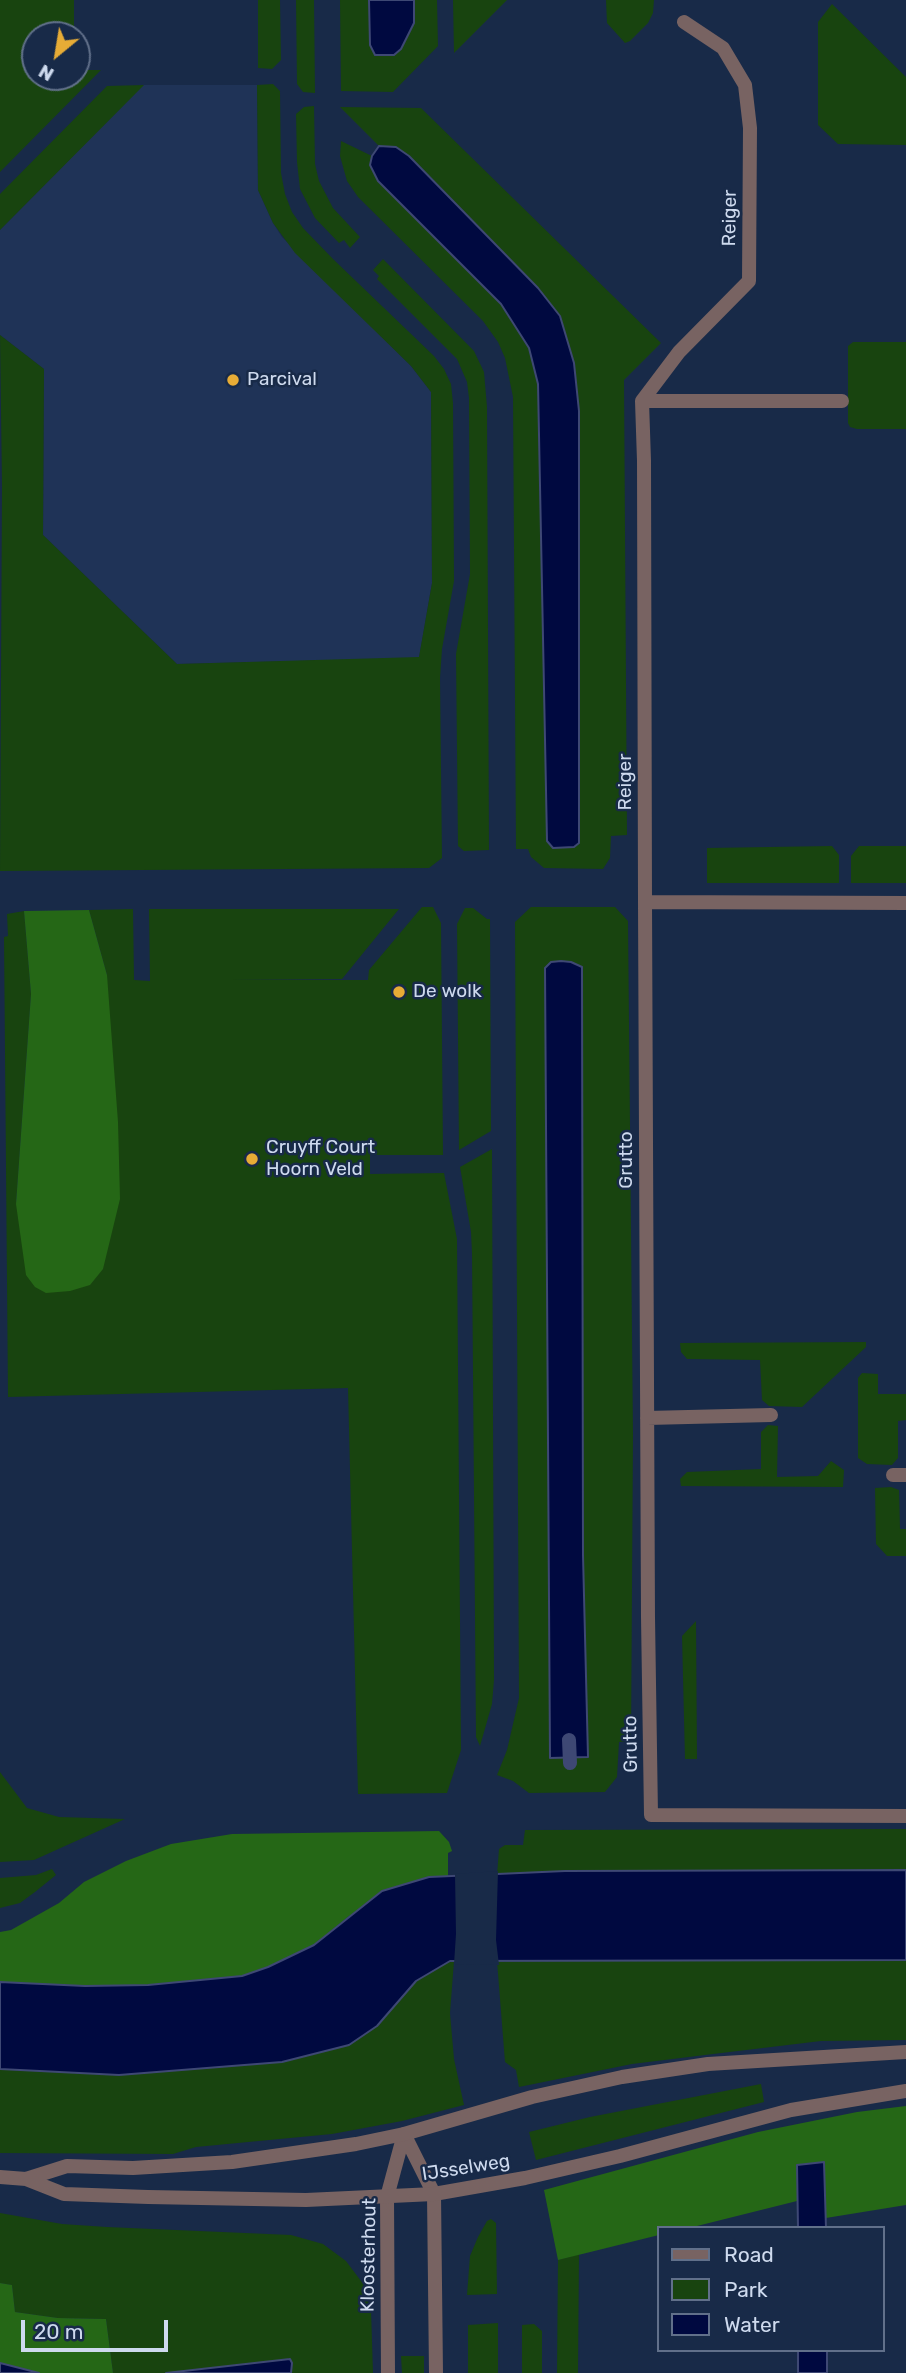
<!DOCTYPE html>
<style>
body{margin:0}
#map{position:relative;width:906px;height:2373px;overflow:hidden;background:#182a48;font-family:Rubik,sans-serif}
canvas{display:block}
.legend{position:absolute;left:657px;top:2226px;width:228px;height:126px;box-sizing:border-box;background:#182a48;border:2px solid #61708a;margin:0;padding:9px 12px;list-style:none;font-size:21px;color:#cedaee}
.legend li{display:flex;align-items:center;gap:14px;height:35px}
.legend b{width:35px;border:2px solid #61708a}
.north{position:absolute;left:21px;top:21px;width:70px;height:70px;box-sizing:border-box;background:#182a48;border:2px solid #61708a;border-radius:50%;rotate:210deg;font-size:19px;font-weight:700;line-height:28px;text-align:center;color:#cedaee}
.north::after{content:'';display:block;margin:auto;width:24px;height:32px;background:#e7ac36;clip-path:polygon(50% 0,100% 100%,50% 72%,0 100%)}
.scale{position:absolute;left:21px;top:2320px;width:147px;height:32px;box-sizing:border-box;border:4px solid #cedaee;border-top:0;padding-left:9px;font-size:21px;line-height:24px;white-space:nowrap;color:#cedaee;-webkit-text-stroke:5px #182a48;paint-order:stroke}
</style>
<div id="map">
<canvas width="906" height="2373"></canvas>
<ul class="legend">
<li><b style="height:9px;background:#786362"></b>Road</li>
<li><b style="height:19px;background:#18440f"></b>Park</li>
<li><b style="height:19px;background:#000940"></b>Water</li>
</ul>
<div class="north">N</div>
<div class="scale">20 m</div>
</div>
<script>
const ctx = document.querySelector('canvas').getContext('2d');
ctx.lineJoin = 'round';
function fill(path, color) { ctx.fillStyle = color; ctx.fill(path, 'evenodd'); }
const toPath = rows => new Path2D(rows.map(r => 'M' + r).join(''));
function strokePath(path, color, width, dash) { ctx.strokeStyle = color; ctx.lineWidth = width; ctx.lineCap = dash ? 'butt' : 'round'; ctx.setLineDash(dash || []); ctx.stroke(path); }
function label(font, color, halo, rows, align = 'center') {
  ctx.font = font + ' Rubik,sans-serif'; ctx.lineWidth = 5; ctx.setLineDash([]); ctx.textBaseline = 'middle'; ctx.strokeStyle = halo; ctx.fillStyle = color; for (const [text, x, y, turn = 0] of rows) {
    ctx.save(); ctx.translate(x, y); ctx.rotate((+turn || 0) * Math.PI / 180); ctx.textAlign = isNaN(turn) ? turn : align; if (halo) ctx.strokeText(text, 0, 0); ctx.fillText(text, 0, 0); ctx.restore();
  }
}
fill(toPath([
 [143,85,257,85,258,190,273,223,282,237,411,366,431,392,432,583,419,658,177,664,43,535,44,369,0,335,0,230]
]), '#1f3357');
fill(toPath([
 [0,0,74,0,74,35,35,35,35,77,77,77,77,70,101,70,0,172],
 [258,0,280,0,281,60,272,69,258,68],
 [296,0,314,0,315,93,303,92,297,84],
 [340,0,369,0,370,44,414,23,414,0,437,0,438,46,393,92,341,91],
 [453,0,507,0,454,53],
 [606,0,654,0,653,13,648,23,630,41,625,43,607,23],
 [832,4,906,77,906,145,838,144,818,125,818,22],
 [273,84,280,91,281,173,285,194,292,212,303,228,333,259,434,356,444,369,451,384,453,403,454,581,442,649,440,678,442,858,429,868,0,871,2,486,0,335,44,369,43,535,177,664,419,657,432,583,431,392,411,366,295,253,273,223,258,190,257,85],
 [144,85,0,230,0,194,107,86],
 [314,106,315,164,319,181,333,208,360,237,350,248,344,240,339,243,315,218,300,189,297,162,296,114,304,107],
 [340,107,421,108,661,343,624,380,627,835,611,836,610,858,603,869,544,868,531,857,528,849,516,849,513,397,505,358,498,342,483,321,358,197,347,181,340,156,341,141,372,156,370,165,501,304,529,348,538,384,547,841,553,848,574,847,579,842,579,411,574,363,560,316,396,147,379,146],
 [383,259,474,351,484,372,487,407,489,850,464,851,458,846,456,654,470,574,469,398,467,382,457,359,377,279,379,276,373,270],
 [853,342,906,342,906,429,857,429,850,427,848,423,848,346],
 [832,846,839,855,839,883,707,883,707,848],
 [859,846,906,846,906,883,851,883,851,856],
 [422,907,433,907,441,923,443,1155,370,1155,370,1174,444,1173,457,1239,461,1750,447,1793,358,1794,348,1388,8,1397,4,937,8,936,7,914,24,911,31,994,16,1204,107,975,89,910,133,909,134,980,150,981,149,909,399,909,342,979,233,980,368,980,369,970],
 [531,907,615,907,628,921,633,1435,631,1741,619,1742,617,1777,605,1792,529,1793,513,1781,497,1775,507,1750,519,1698,515,922],
 [551,962,582,967,583,1555,588,1757,550,1757,545,968],
 [465,908,473,908,487,919,490,919,491,1131,459,1150,457,924],
 [492,1149,494,1680,492,1704,480,1746,476,1737,472,1253,471,1232,460,1167],
 [866,1342,866,1347,802,1407,769,1406,762,1400,760,1360,687,1359,681,1352,680,1343],
 [862,1373,878,1374,878,1394,906,1394,906,1420,898,1421,898,1458,892,1465,867,1464,858,1458,858,1378],
 [768,1425,778,1426,777,1477,818,1476,831,1461,844,1470,843,1487,681,1486,680,1479,687,1472,761,1469,761,1432],
 [891,1487,899,1490,900,1529,906,1529,906,1556,887,1556,876,1544,875,1488],
 [696,1621,697,1759,685,1759,682,1636],
 [0,1772,27,1808,59,1817,125,1819,34,1860,0,1862],
 [906,1829,906,1870,565,1872,497,1875,499,1849,505,1845,523,1845,525,1830],
 [52,1869,56,1875,35,1892,20,1903,0,1908,0,1878,36,1875],
 [906,1960,906,2040,821,2041,713,2054,632,2064,519,2087,516,2070,505,2062,497,1961],
 [450,1961,454,1961,450,2013,454,2059,464,2105,402,2121,332,2134,196,2147,173,2154,0,2153,0,2069,119,2075,282,2062,349,2045,377,2026,416,1981],
 [761,2084,764,2102,536,2160,529,2132,590,2117],
 [0,2213,62,2224,107,2227,291,2235,323,2244,346,2261,364,2285,371,2310,373,2373,291,2373,292,2363,289,2359,166,2373,113,2373,106,2319,58,2318,15,2312,12,2285,0,2283],
 [491,2219,496,2223,497,2294,467,2295,470,2256,478,2237,487,2221],
 [579,2254,578,2373,557,2373,558,2260],
 [498,2323,498,2373,468,2373,468,2325],
 [534,2324,542,2331,542,2373,522,2373,522,2325],
 [401,2356,424,2356,424,2373,402,2373]
]), '#18440f');
fill(toPath([
 [89,910,107,975,118,1122,120,1199,103,1269,90,1285,70,1291,46,1293,35,1287,26,1275,16,1204,31,994,24,911],
 [439,1831,449,1842,452,1851,448,1853,448,1878,429,1877,349,1916,314,1945,268,1967,242,1976,148,1985,85,1986,0,1982,0,1932,11,1930,59,1903,84,1882,126,1861,171,1844,232,1834],
 [906,2106,906,2205,826,2218,824,2163,797,2165,797,2201,689,2228,659,2228,659,2235,558,2260,544,2190,758,2132,857,2112],
 [0,2283,12,2285,15,2312,58,2318,106,2319,113,2373,39,2373,0,2363]
]), '#256716');
const water = toPath([
 [369,0,414,0,414,23,401,49,394,55,375,55,370,45,369,0],
 [379,146,396,147,409,156,538,288,560,316,574,363,579,411,579,843,574,847,553,848,547,841,538,384,529,348,501,304,378,181,370,165,372,156,379,146],
 [561,961,571,962,582,967,583,1555,588,1757,550,1758,545,968,551,962,561,961],
 [906,1870,906,1960,450,1961,416,1981,377,2026,349,2045,282,2062,119,2075,0,2069,0,1982,85,1986,148,1985,242,1976,268,1967,314,1945,382,1891,429,1877,565,1871,906,1870],
 [824,2162,826,2228,798,2228,797,2165,824,2162],
 [798,2350,827,2350,827,2373,798,2373,798,2350],
 [290,2359,292,2363,291,2373,166,2373,290,2359],
 [0,2363,39,2373,0,2373,0,2363]
]);
fill(water, '#000940');
strokePath(water, '#3e4874', 2);
fill(toPath([
 [498,1871,496,1940,499,1965,454,1964,456,1934,455,1874]
]), '#182a48');
strokePath(toPath([
 [569,1740,570,1763]
]), '#3e4874', 14);
strokePath(toPath([
 [684,22,723,48,745,85,750,128,749,281,679,352,642,401,644,461,645,902,906,903],
 [642,401,842,401],
 [645,902,648,1617,651,1815,906,1816],
 [647,1418,771,1415],
 [893,1475,906,1475],
 [404,2134,434,2194,436,2373],
 [388,2373,387,2197,404,2134]
]), '#786362', 14);
strokePath(toPath([
 [0,2177,26,2179,64,2194,148,2197,306,2200,434,2194,525,2178,620,2156,791,2110,906,2091],
 [26,2179,67,2166,133,2168,232,2162,356,2144,404,2134,532,2097,622,2077,708,2064,906,2052]
]), '#786362', 14);
for (const [x, y, r, color] of [
 [233,380,7,"#e7ac36"],
 [399,992,7,"#e7ac36"],
 [252,1159,7,"#e7ac36"]
]) { const dot = new Path2D(); dot.arc(x, y, r, 0, 2 * Math.PI); ctx.fillStyle = color; ctx.fill(dot); strokePath(dot, '#182a48', 2.5); }
label('19px', '#cedaee', '#182a48', [
 ["Reiger",730,218,-89],
 ["Reiger",626,782,-90],
 ["Grutto",627,1160,-90],
 ["Grutto",631,1744,-91],
 ["IJsselweg",466,2168,-9],
 ["Kloosterhout",369,2255,-89]
]);
label('19px', '#cedaee', '#182a48', [
 ["Parcival",247,380],
 ["De wolk",413,992],
 ["Cruyff Court",266,1148],
 ["Hoorn Veld",266,1170]
], 'left');
</script>
